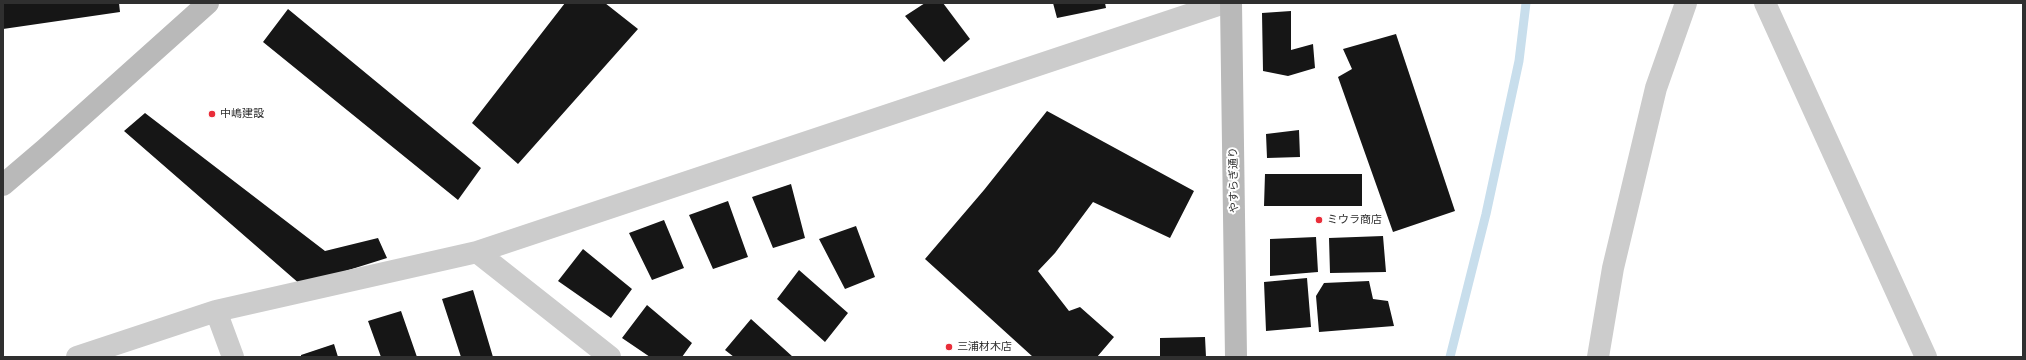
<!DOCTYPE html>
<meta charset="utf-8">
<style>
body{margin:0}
#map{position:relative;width:2026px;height:360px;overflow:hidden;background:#fff;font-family:"Open Sans",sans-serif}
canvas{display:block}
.frame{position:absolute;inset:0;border:4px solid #2f2f2f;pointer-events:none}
</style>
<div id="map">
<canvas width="2026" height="360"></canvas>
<div class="frame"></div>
</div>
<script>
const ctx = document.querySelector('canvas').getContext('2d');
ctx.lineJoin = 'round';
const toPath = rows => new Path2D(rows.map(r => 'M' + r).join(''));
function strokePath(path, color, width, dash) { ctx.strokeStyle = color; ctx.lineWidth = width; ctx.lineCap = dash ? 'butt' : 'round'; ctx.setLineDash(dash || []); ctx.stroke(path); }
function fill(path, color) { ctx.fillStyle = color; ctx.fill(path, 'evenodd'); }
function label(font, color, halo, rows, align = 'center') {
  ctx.font = font + ' "Open Sans","Noto Sans JP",sans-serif'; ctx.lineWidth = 4; ctx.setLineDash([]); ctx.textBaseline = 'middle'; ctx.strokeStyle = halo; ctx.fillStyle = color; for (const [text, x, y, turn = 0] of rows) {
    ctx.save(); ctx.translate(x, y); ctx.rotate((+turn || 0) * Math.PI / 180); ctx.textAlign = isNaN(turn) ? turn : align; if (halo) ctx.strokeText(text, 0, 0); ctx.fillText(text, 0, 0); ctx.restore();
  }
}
strokePath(toPath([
 [1450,357,1486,214,1519,61,1526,3]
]), '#c8deec', 9);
fill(toPath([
 [3,3,119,3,120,12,3,29],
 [565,3,605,3,638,29,518,164,472,123],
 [925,3,943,3,970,39,944,62,905,16],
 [1053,3,1105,3,1106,8,1057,18],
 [288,9,481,168,458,200,263,42],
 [1291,11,1291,50,1313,44,1315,68,1288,76,1263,71,1262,13],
 [1396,34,1455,211,1393,232,1338,77,1352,69,1343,49],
 [1047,111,1194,191,1170,238,1093,202,1055,253,1038,271,1069,311,1080,307,1114,337,1097,357,1033,357,925,259,984,190],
 [145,113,325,251,378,238,387,258,301,285,124,131],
 [1299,130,1300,157,1267,158,1266,134],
 [1265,174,1362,174,1362,206,1264,206],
 [791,184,805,238,773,248,752,197],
 [728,201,748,257,713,269,689,215],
 [664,220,684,268,652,280,629,233],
 [856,226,875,277,845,289,819,239],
 [1383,236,1386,272,1330,273,1329,238],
 [1316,237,1318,272,1270,276,1270,239],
 [583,249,632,289,611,318,558,281],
 [799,270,848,313,825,342,777,299],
 [1307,278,1311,327,1266,331,1264,282],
 [1369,281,1373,299,1388,301,1394,326,1319,332,1316,296,1324,283],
 [473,290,493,357,461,357,442,299],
 [647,305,692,343,682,357,650,357,622,338],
 [401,311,417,357,381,357,368,321],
 [751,319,793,357,734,357,725,350],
 [1205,337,1206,357,1160,357,1160,338],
 [334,344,338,357,301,357,301,355]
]), '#161616');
strokePath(toPath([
 [1765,3,1926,357],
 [477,252,610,357],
 [216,311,233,357],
 [77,357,216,311,477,252,1224,3],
 [1598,357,1613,268,1656,88,1686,3]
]), '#ccc', 22);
strokePath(toPath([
 [1231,3,1236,357],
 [3,185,45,149,208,3]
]), '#b9b9b9', 22);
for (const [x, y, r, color] of [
 [212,114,4,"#e92d39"],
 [1319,220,4,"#e92d39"],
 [949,347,4,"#e92d39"]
]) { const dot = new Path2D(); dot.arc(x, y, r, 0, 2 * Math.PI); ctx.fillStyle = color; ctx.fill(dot); strokePath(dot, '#fff', 1.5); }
label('11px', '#2f2f2f', '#fff', [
 ["中嶋建設",220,114],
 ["ミウラ商店",1327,220],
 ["三浦材木店",957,347]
], 'left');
label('11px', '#2f2f2f', '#fff', [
 ["やすらぎ通り",1234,180,-91]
]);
</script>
